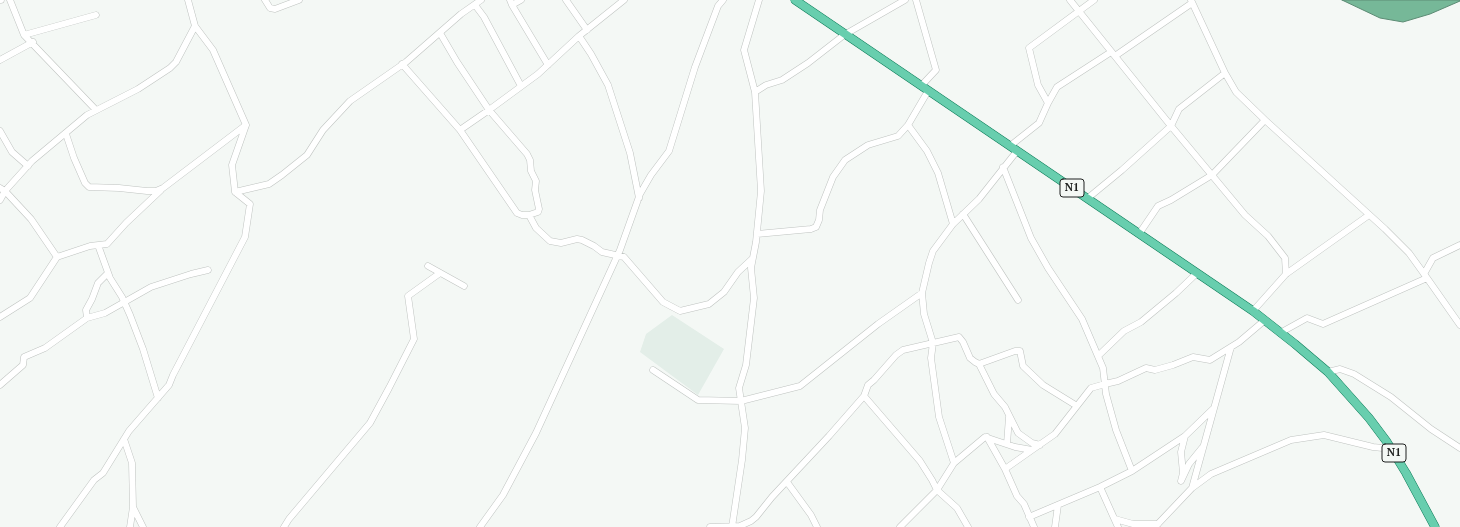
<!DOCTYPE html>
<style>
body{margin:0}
canvas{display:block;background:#f4f8f5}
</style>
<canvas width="1460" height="527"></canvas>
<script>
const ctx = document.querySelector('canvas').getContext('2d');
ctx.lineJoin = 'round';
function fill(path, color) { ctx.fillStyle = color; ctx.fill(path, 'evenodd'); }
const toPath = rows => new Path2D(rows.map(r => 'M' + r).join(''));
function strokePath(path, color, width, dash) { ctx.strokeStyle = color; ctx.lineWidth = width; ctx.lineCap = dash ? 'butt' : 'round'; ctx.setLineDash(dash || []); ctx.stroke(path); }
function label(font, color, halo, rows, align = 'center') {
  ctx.font = font + ' "PT Serif",serif'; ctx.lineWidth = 4; ctx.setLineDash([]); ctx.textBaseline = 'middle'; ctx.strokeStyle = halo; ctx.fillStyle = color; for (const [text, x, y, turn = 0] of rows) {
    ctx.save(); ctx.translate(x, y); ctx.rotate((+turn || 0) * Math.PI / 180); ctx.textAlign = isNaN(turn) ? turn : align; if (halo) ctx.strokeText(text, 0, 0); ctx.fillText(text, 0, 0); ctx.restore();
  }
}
fill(toPath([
 [672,315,724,349,698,395,640,352,646,334]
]), '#e3eee8');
const water = toPath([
 [1342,0,1460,0,1460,1,1430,14,1403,22,1380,18,1342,0]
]);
fill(water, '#76b898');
strokePath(water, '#5c8b74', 1);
const minor = toPath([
 [0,0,1,0],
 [10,0,24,35,96,110],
 [265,0,270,8,275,9,299,0],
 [510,0,512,5,521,0],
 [566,0,587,30],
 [916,0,936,70,921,86],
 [1070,0,1171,126,1245,215,1268,236,1285,258,1286,274],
 [475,5,484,17,521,86],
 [512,5,548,65],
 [440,33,457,62,489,110,527,154,530,160,531,171,536,181,535,190,539,209,538,212,529,215],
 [24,35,96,15],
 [579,36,591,54,608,85,630,153,639,198],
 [1115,56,1192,3],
 [0,60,33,42],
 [402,64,460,130,489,110,538,74,579,36,624,0],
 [1225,73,1236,92,1265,120,1385,229,1409,253,1427,278,1323,324,1307,318,1280,333],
 [928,91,908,125,927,151,938,173,953,224],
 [755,92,766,85,782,80,808,63,844,35,905,0],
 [1048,103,1057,87,1111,52],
 [460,130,517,213,522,215,529,215,536,228,550,241,561,243,577,239,582,240,594,246,602,252,624,257,663,302,680,311,709,304,724,292,738,272,752,259],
 [0,131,12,152,28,166],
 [66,134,74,158,85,183,89,187,119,188,147,191,156,191,163,188,246,125],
 [1010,146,1039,123,1048,103,1038,85,1029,48,1094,0],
 [1003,167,1031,238,1048,268,1082,319,1103,368,1106,394,1116,430,1132,471],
 [0,188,5,191,31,219,57,257],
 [235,192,269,184,282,175,307,155,323,130,350,101,406,62,461,14,481,0],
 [1088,198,1122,170,1171,126,1179,109,1225,73,1191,0],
 [0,200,5,191,32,161,87,115,138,89,170,68,176,62,195,26],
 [963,214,1018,300],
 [757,234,811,229,816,227,819,220,820,210,833,177,845,160,868,145,898,136,908,125],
 [1139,234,1158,206,1171,200,1212,175,1265,120],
 [98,245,110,278,122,297,130,315,143,349,158,398],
 [428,266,464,286],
 [108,273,98,283,92,299,86,310,87,318,105,313,151,287,191,274,208,270],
 [1424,274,1433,258,1460,245],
 [1427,278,1460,325],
 [1253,311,1286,274,1369,215],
 [0,317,30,298,57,257,90,246,107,244,126,223,161,190],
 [1098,356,1124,331,1141,322,1176,293,1197,273],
 [979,364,994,394,1005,407,1018,433,1032,443,1040,445],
 [653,370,698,400,741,401,800,386,878,324,922,293],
 [1328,372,1340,369,1354,374,1391,397,1431,429,1460,448],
 [0,385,23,365,24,357,45,348,87,318],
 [864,396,920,461,932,480,937,490,957,508,968,527],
 [1185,436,1181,452,1183,473,1181,481,1189,464,1202,448],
 [987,437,1005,469,1017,496,1024,504,1034,527],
 [124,439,132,463,133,507,143,527],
 [1007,444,1009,417],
 [954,463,985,437,1015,447,1032,450,1055,434,1091,388,1105,384,1118,381,1146,368,1155,370,1173,365,1193,357,1210,360,1239,342,1265,320],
 [1005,469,1032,450],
 [787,482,811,515,817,527],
 [1100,487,1118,527],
 [1192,488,1211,474,1291,440,1324,435,1373,447,1392,449],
 [1029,517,1100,487,1132,471,1185,436,1214,408],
 [1115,519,1133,524,1158,524],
 [60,527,94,480,103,473,129,431,169,385,173,375,245,237,250,204,235,192,232,165,246,125,213,50,195,26,188,0],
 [130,527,133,507],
 [284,527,289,519,370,423,389,388,414,339,408,296,440,273],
 [480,527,503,495,536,433,620,250,640,194,651,175,669,151,695,67,718,6,723,0],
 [710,527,740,526,751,521,756,517,772,497,829,436,864,396,868,385,874,380,896,355,903,350,959,337,963,342,970,358,975,362,979,364,1015,351,1020,351,1023,366,1043,385,1077,406],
 [732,527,742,460,745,428,739,388,746,365,754,298,751,268,756,242,761,191,755,92,744,50,759,0],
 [900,527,937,490,954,463,939,417,931,358,933,343,924,314,922,293,929,263,933,251,953,224,979,199,1017,151],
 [1055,527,1058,505],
 [1155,527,1192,488,1231,347]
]);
const major = toPath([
 [795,0,1253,311,1295,344,1328,372,1369,418,1387,442,1406,473,1435,527]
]);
strokePath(minor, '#bfc3c0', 7);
strokePath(major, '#0d7c59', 9);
strokePath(minor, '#fff', 6);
strokePath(major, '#68ceae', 8);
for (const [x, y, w] of [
 [1072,188,24],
 [1394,453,24]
]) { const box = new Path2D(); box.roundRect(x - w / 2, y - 9, w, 18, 3); ctx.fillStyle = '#f4f8f5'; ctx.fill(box); strokePath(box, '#1f2120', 1); }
label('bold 11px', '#1f2120', null, [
 ["N1",1072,188],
 ["N1",1394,453]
]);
</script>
